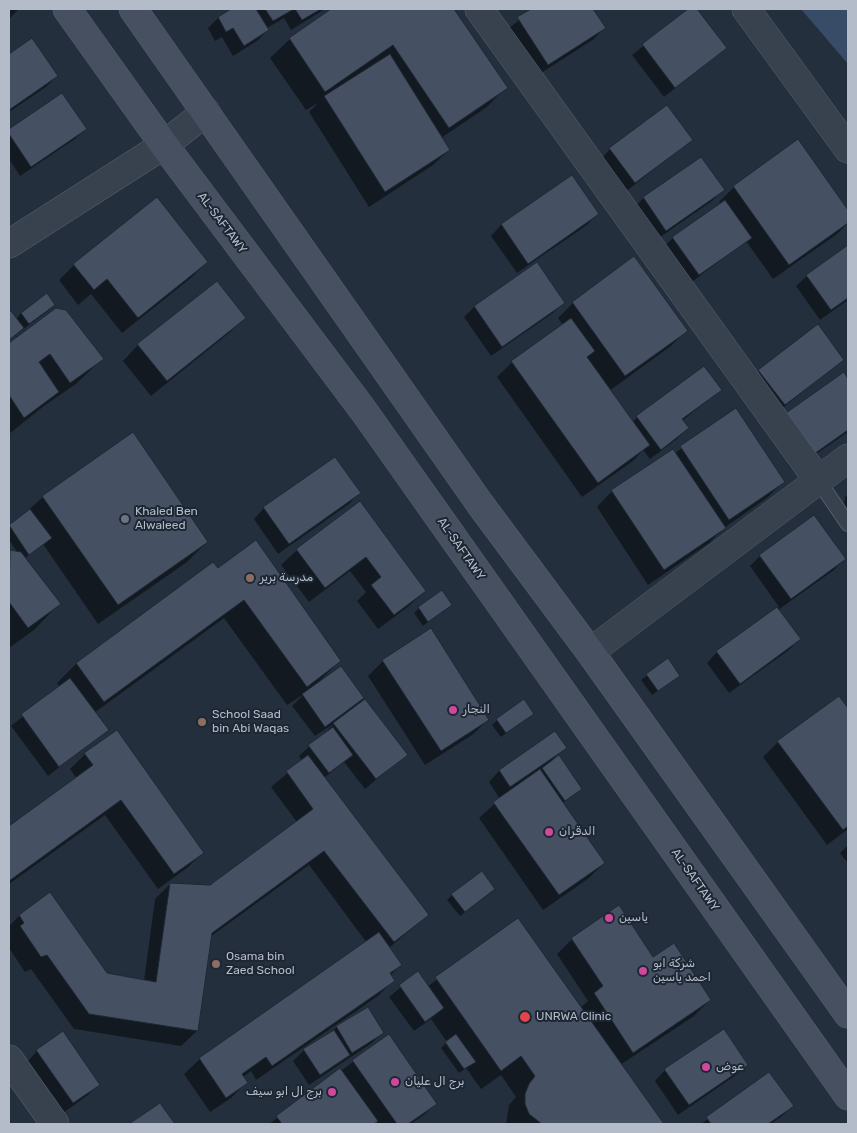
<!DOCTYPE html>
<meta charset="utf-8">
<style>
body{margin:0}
#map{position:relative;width:857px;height:1133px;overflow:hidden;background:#242f3e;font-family:Rubik,sans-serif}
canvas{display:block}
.frame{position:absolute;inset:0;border:10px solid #b4bcc9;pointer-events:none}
</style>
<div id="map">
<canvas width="857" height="1133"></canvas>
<div class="frame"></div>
</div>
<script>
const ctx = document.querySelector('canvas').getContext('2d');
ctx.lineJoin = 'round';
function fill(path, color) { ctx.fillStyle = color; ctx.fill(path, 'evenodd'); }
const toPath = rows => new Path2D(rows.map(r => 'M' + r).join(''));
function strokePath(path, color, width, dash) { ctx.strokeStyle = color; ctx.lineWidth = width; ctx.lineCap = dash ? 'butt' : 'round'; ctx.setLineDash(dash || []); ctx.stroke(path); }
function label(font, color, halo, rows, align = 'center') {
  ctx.font = font + ' Rubik,Cairo,sans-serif'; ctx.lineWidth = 4; ctx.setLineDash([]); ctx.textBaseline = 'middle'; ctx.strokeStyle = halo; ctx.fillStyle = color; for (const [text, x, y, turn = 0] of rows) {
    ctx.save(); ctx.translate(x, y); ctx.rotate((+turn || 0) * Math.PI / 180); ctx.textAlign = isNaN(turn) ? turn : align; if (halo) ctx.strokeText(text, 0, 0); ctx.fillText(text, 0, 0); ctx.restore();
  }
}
fill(toPath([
 [801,9,848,9,848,64]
]), '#394c67');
fill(toPath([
 [9,9,19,9,9,19],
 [233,9,325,9,291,30,284,18,267,28,268,30,257,41,233,56,222,37,215,41,208,28,218,18],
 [333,9,452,9,506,87,487,107,441,138,449,150,433,165,369,207,309,112,318,103,306,110,270,58,290,39],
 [533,9,592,9,604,28,594,39,538,75,508,29],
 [690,9,695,9,725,48,664,97,632,55],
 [31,40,57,76,46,87,9,112,9,55],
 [61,95,85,129,75,139,20,176,9,159,9,131],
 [691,140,624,193,600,160,610,149],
 [798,141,848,212,848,223,837,234,773,279,746,241,688,285,662,248,673,238,720,204,719,202,734,187],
 [572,177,597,214,587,225,517,273,491,236,501,225],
 [723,190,712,201,656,240,633,208,644,198],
 [848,247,848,300,820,320,796,286,807,276],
 [207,262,191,278,122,333,91,294,78,305,59,280,74,265],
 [536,263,564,302,553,313,491,356,464,317,474,307],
 [216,283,244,318,229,333,151,396,123,361,138,345],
 [573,303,686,331,671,346,609,391,632,423,637,417,720,390,682,421,688,428,677,439,650,459,643,450,633,461,582,497,497,377,512,362,563,325,558,318],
 [54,305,49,310,9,340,9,315,11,313,16,319,21,313],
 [56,309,102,359,76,384,44,406,9,434,9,344],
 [817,326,842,360,774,415,748,381],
 [843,374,848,381,848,432,803,463],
 [736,410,783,482,768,497,724,528,709,543,648,585,597,507,612,491,673,451,675,453],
 [359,493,349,504,278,554,254,519,264,508],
 [848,494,848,532,842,523,845,497],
 [43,497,207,542,187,562,98,624,43,544,24,559,59,604,34,630,9,648,9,553,18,553,9,540,9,527],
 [360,503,425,591,409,606,378,629,357,601,366,592,350,571,309,602,281,565,297,550],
 [760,556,844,559,834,570,778,610,799,639,789,650,729,693,707,663,717,652,779,607,750,566],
 [213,564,340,661,319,681,340,668,406,755,365,789,344,762,324,778,428,915,389,948,400,965,390,976,393,981,378,996,256,1080,251,1071,243,1077,246,1083,231,1098,210,1112,184,1074,200,1059,367,943,309,865,210,937,197,1031,181,1046,74,1029,31,969,25,972,9,948,9,926,19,916,106,975,144,981,155,899,170,884,210,887,297,822,271,787,302,761,299,756,335,723,315,736,292,706,304,694,287,705,224,618,94,713,107,730,48,776,11,726,60,687,57,683,76,664],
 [450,605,423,626,414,613,419,608],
 [668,660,679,676,652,695,641,680],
 [383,661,488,720,472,735,425,765,368,676],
 [839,697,848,711,848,829,827,845,763,757,778,742],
 [533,713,501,737,492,725,497,720],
 [555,732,565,747,553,759,580,789,563,803,604,863,589,878,543,910,479,818,500,799,489,782,499,771],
 [85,754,203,853,187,868,158,889,105,815,9,884,9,828,77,779,70,769],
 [848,845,848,863,840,853],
 [489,894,460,916,447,900,452,895],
 [518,920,580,1008,588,1001,557,954,572,939,652,959,710,1000,694,1016,620,1065,662,1124,506,1124,509,1105,516,1097,501,1075,481,1089,466,1068,459,1073,441,1048,447,1042,431,1019,414,1031,389,997,418,973,427,987],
 [337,1027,382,1033,372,1043,309,1085,293,1061,304,1050],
 [388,1036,435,1104,425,1114,411,1124,379,1124,377,1121,374,1124,269,1124],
 [37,1051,98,1085,88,1095,63,1113,27,1062],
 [746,1065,736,1075,678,1115,655,1081,665,1070],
 [769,1073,792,1106,782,1116,771,1124,701,1124]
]), '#0007');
const building = toPath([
 [231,9,256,9,269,30,244,46,233,28,226,32,218,17,231,9],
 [265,9,294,9,273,21,265,9],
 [295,9,321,9,302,20,295,9],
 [331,9,454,9,508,88,449,128,393,45,325,92,289,38,331,9],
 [531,9,593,9,606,28,548,65,517,17,531,9],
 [688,9,697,9,727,48,675,88,642,44,688,9],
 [32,38,58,76,9,110,9,54,32,38],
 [390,54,450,150,385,192,324,96,390,54],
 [62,93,87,129,31,167,9,134,9,129,62,93],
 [667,105,693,140,635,183,609,148,667,105],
 [798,139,848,210,848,223,789,265,733,186,798,139],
 [701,157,725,190,666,231,643,197,701,157],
 [572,175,599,214,528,264,501,224,572,175],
 [157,197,208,262,138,318,107,279,94,290,73,264,157,197],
 [725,200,752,238,699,275,672,237,725,200],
 [848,245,848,298,831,310,806,275,848,245],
 [634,256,688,331,625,376,572,302,634,256],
 [537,262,565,303,502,347,474,306,537,262],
 [217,281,246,318,167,381,137,344,217,281],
 [47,293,55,305,29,324,21,313,47,293],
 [56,308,66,310,104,359,70,383,50,354,39,362,59,392,24,418,9,395,9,343,56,308],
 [11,311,24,328,9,340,9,313,11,311],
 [571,318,595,351,587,357,650,445,598,483,511,361,571,318],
 [818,324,844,360,785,405,758,370,818,324],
 [704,366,722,390,682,419,689,428,661,450,636,416,704,366],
 [844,372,848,379,848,430,814,454,786,413,844,372],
 [736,408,785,482,729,520,680,446,736,408],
 [133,432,208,542,118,605,42,496,133,432],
 [673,449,726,528,664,570,611,490,673,449],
 [335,457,361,493,289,544,263,507,335,457],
 [360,501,426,591,394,615,371,585,381,577,366,557,325,588,296,549,360,501],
 [30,509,52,538,29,555,9,525,30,509],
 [814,515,846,559,791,599,759,555,814,515],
 [256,540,341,661,307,687,244,600,104,702,76,663,213,562,218,568,256,540],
 [10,550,21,552,61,604,28,628,9,602,10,550],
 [442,590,452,605,428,622,418,607,442,590],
 [777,607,801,639,740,684,716,651,777,607],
 [431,628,489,720,441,751,382,660,431,628],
 [668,658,680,676,658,691,646,674,668,658],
 [341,666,364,698,325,727,302,694,341,666],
 [70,678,109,730,59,767,21,714,70,678],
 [839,696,848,708,848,826,843,830,777,741,839,696],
 [365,699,408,755,376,779,333,723,365,699],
 [524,699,534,714,506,733,496,719,524,699],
 [333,727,353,755,329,773,308,745,333,727],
 [117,730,204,853,174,874,121,800,9,881,9,826,93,765,84,753,117,730],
 [555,731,567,748,510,787,499,770,555,731],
 [308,755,429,915,394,942,324,851,212,933,198,1031,89,1014,47,955,41,957,20,926,24,923,19,915,50,892,107,973,156,982,170,883,210,885,313,809,286,771,308,755],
 [559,755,582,789,565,801,542,768,559,755],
 [540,769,605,863,559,895,493,802,540,769],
 [482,871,495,889,465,912,451,894,482,871],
 [619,905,653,957,674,943,711,1000,633,1053,594,993,603,986,571,938,619,905],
 [518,918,664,1124,542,1124,529,1114,525,1104,525,1094,529,1084,535,1076,521,1056,501,1071,435,977,518,918],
 [379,932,402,965,390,973,395,981,272,1066,266,1057,242,1074,248,1083,226,1098,199,1058,379,932],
 [418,971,444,1008,425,1022,399,985,418,971],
 [368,1007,384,1033,352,1053,336,1026,368,1007],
 [724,1029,748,1065,689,1105,664,1069,724,1029],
 [334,1030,350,1055,320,1075,303,1049,334,1030],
 [63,1031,100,1085,73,1103,36,1050,63,1031],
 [389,1034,437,1104,408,1124,397,1124,352,1060,389,1034],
 [456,1034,476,1062,464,1069,445,1042,456,1034],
 [340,1068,378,1121,374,1124,282,1124,276,1116,340,1068],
 [769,1072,794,1106,768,1124,711,1124,706,1117,769,1072],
 [160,1103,175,1124,129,1124,160,1103]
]);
fill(building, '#455162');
strokePath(building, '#1f2835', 1);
const lane = toPath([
 [818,480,848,524]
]);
const street = toPath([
 [479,9,818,480],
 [746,9,848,149],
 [9,244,164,145,206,112],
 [590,652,848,458],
 [9,1059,55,1124]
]);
const secondary = toPath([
 [67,9,164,145,363,410,848,1096],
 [133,9,480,504,590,652,848,1014]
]);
strokePath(lane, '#565f6c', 16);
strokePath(street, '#565f6c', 29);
strokePath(secondary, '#565f6c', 29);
strokePath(lane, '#38414e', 14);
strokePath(street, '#38414e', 28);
strokePath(secondary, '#465061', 28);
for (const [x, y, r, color] of [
 [125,519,5,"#6b7280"],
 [250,578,5,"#8d6e63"],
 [453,710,5,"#d1479c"],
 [202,722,5,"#8d6e63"],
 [549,832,5,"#d1479c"],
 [609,918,5,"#d1479c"],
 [216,964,5,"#8d6e63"],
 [643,971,5,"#d1479c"],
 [525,1017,6,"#e0444e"],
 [706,1067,5,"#d1479c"],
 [395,1082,5,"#d1479c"],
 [332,1092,5,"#d1479c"]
]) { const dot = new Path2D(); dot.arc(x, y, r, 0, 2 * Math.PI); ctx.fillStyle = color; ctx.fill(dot); strokePath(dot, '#1d2633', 2); }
label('12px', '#b4bcc9', '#1d2633', [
 ["AL-SAFTAWY",222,223,53],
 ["AL-SAFTAWY",461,549,55],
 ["AL-SAFTAWY",695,880,55]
]);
label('12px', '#b4bcc9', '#1d2633', [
 ["Khaled Ben",135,512],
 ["Alwaleed",135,526],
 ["مدرسة برير",260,578],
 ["النجار",463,710],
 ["School Saad",212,715],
 ["bin Abi Waqas",212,729],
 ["الدقران",559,832],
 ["ياسين",619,918],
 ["Osama bin",226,957],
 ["Zaed School",226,971],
 ["شركة ابو",653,964],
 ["احمد ياسين",653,978],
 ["UNRWA Clinic",536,1017],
 ["عوض",716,1067],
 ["برج ال عليان",405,1082],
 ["برج ال ابو سيف",322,1092,"right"]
], 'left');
</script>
